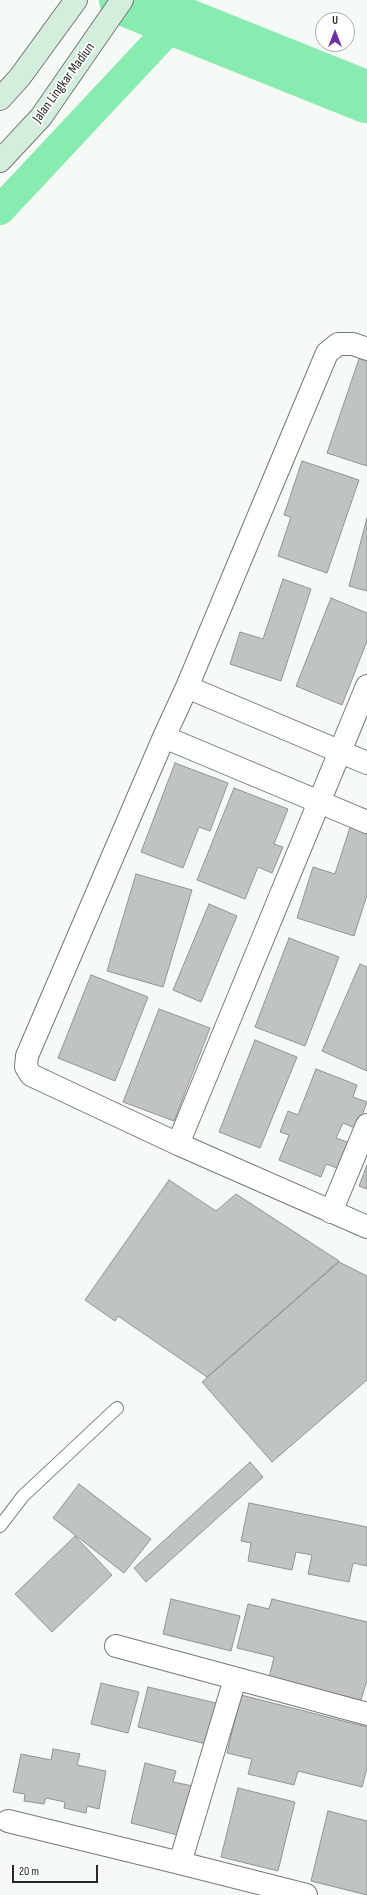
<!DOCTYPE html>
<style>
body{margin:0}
#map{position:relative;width:367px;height:1895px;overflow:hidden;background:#f5faf7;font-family:"Sofia Sans Condensed",sans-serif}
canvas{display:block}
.north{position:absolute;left:315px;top:12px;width:40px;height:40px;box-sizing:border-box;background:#fff;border:1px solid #a9a9a9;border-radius:50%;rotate:0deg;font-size:11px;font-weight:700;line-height:16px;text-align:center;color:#272827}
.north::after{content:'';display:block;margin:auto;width:14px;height:18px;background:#702ea2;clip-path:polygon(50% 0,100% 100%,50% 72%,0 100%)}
.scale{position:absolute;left:12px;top:1865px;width:86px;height:18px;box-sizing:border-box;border:2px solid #272827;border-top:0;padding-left:5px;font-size:12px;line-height:14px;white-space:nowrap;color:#272827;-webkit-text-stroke:3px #fff;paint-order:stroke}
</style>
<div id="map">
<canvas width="367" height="1895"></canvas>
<div class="north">U</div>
<div class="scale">20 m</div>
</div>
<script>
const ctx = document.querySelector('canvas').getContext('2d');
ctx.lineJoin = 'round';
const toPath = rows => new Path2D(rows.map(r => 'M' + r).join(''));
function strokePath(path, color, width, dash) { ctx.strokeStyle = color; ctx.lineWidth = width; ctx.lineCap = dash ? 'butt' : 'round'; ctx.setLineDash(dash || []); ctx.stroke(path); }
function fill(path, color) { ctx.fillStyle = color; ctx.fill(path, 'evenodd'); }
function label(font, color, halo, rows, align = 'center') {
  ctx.font = font + ' "Sofia Sans Condensed",sans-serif'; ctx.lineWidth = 3.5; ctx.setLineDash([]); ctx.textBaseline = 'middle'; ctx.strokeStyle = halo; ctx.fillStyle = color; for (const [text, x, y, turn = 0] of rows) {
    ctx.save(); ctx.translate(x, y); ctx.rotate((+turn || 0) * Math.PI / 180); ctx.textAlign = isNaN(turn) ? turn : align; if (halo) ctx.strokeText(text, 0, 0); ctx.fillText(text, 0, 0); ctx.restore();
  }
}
strokePath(toPath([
 [0,210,176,22]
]), '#88ebaf', 30);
strokePath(toPath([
 [125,0,367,97]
]), '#88ebaf', 52);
const building = toPath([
 [361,353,367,355,367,466,327,453,361,353],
 [302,461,359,480,327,573,278,556,291,517,284,515,302,461],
 [367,518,367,591,349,586,367,518],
 [283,579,311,589,281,681,230,664,240,632,263,639,283,579],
 [331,598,367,613,367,641,342,705,296,686,331,598],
 [175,763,228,783,210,831,199,827,183,868,141,852,175,763],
 [234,788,288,809,274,844,283,847,272,873,258,867,245,899,197,880,234,788],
 [352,821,367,826,367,895,354,936,297,918,313,867,335,874,352,821],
 [136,874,192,890,163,987,107,971,136,874],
 [209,904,237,916,201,1002,173,990,209,904],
 [289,938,339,957,305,1046,255,1027,289,938],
 [360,964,367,967,367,1071,322,1051,360,964],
 [91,975,148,997,115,1081,58,1058,91,975],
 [159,1009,210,1028,174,1121,123,1102,159,1009],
 [255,1040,297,1057,260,1148,219,1132,255,1040],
 [316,1069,357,1085,353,1097,367,1102,357,1129,343,1123,336,1138,350,1143,340,1169,326,1164,321,1177,279,1160,289,1135,280,1132,288,1111,298,1115,316,1069],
 [367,1165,367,1189,359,1186,367,1165],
 [169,1180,216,1211,236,1194,339,1261,207,1377,118,1316,115,1321,85,1300,169,1180],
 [339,1262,367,1276,367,1380,272,1462,202,1382,339,1262],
 [250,1462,263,1477,146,1582,134,1568,250,1462],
 [79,1484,151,1539,124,1573,53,1518,79,1484],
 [249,1503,367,1527,367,1566,353,1563,349,1582,308,1574,312,1555,296,1552,292,1570,248,1561,251,1543,241,1541,249,1503],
 [75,1536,112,1575,52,1632,15,1594,75,1536],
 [171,1599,240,1616,231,1651,163,1634,171,1599],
 [272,1599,367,1622,367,1680,361,1700,269,1678,274,1657,237,1648,248,1604,269,1609,272,1599],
 [101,1683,139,1692,128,1733,91,1724,101,1683],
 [148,1687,216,1703,206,1744,138,1727,148,1687],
 [241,1695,367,1727,367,1768,362,1787,298,1771,294,1785,248,1774,252,1759,227,1753,241,1695],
 [53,1749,80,1754,77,1765,106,1771,99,1809,87,1806,86,1813,64,1808,65,1802,46,1798,44,1804,24,1801,25,1794,13,1792,21,1754,51,1760,53,1749],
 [145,1763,176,1771,173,1782,198,1787,185,1837,131,1823,145,1763],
 [238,1788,295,1802,278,1871,221,1857,238,1788],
 [328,1811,367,1821,367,1895,311,1881,328,1811]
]);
fill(building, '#c0c4c1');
strokePath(building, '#919592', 1);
const lane = toPath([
 [0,1526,23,1496,117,1408]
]);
const street = toPath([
 [367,349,353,344,338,344,327,353,187,687,164,737,27,1056,26,1067,31,1075,178,1144,367,1227],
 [187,687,367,763],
 [164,737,367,822],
 [178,1144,367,686],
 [331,1212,367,1125],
 [116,1646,367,1714],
 [235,1679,180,1863,306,1895],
 [8,1821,180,1863]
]);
const secondary = toPath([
 [0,99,20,77,76,0],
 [0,161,41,117,122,0]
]);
strokePath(lane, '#757876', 14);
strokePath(street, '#757876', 24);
strokePath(secondary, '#757876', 24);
strokePath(lane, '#fff', 12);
strokePath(street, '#fff', 22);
strokePath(secondary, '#d4eede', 22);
label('14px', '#272827', '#fff', [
 ["Jalan Lingkar Madiun",64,83,-54]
]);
</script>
